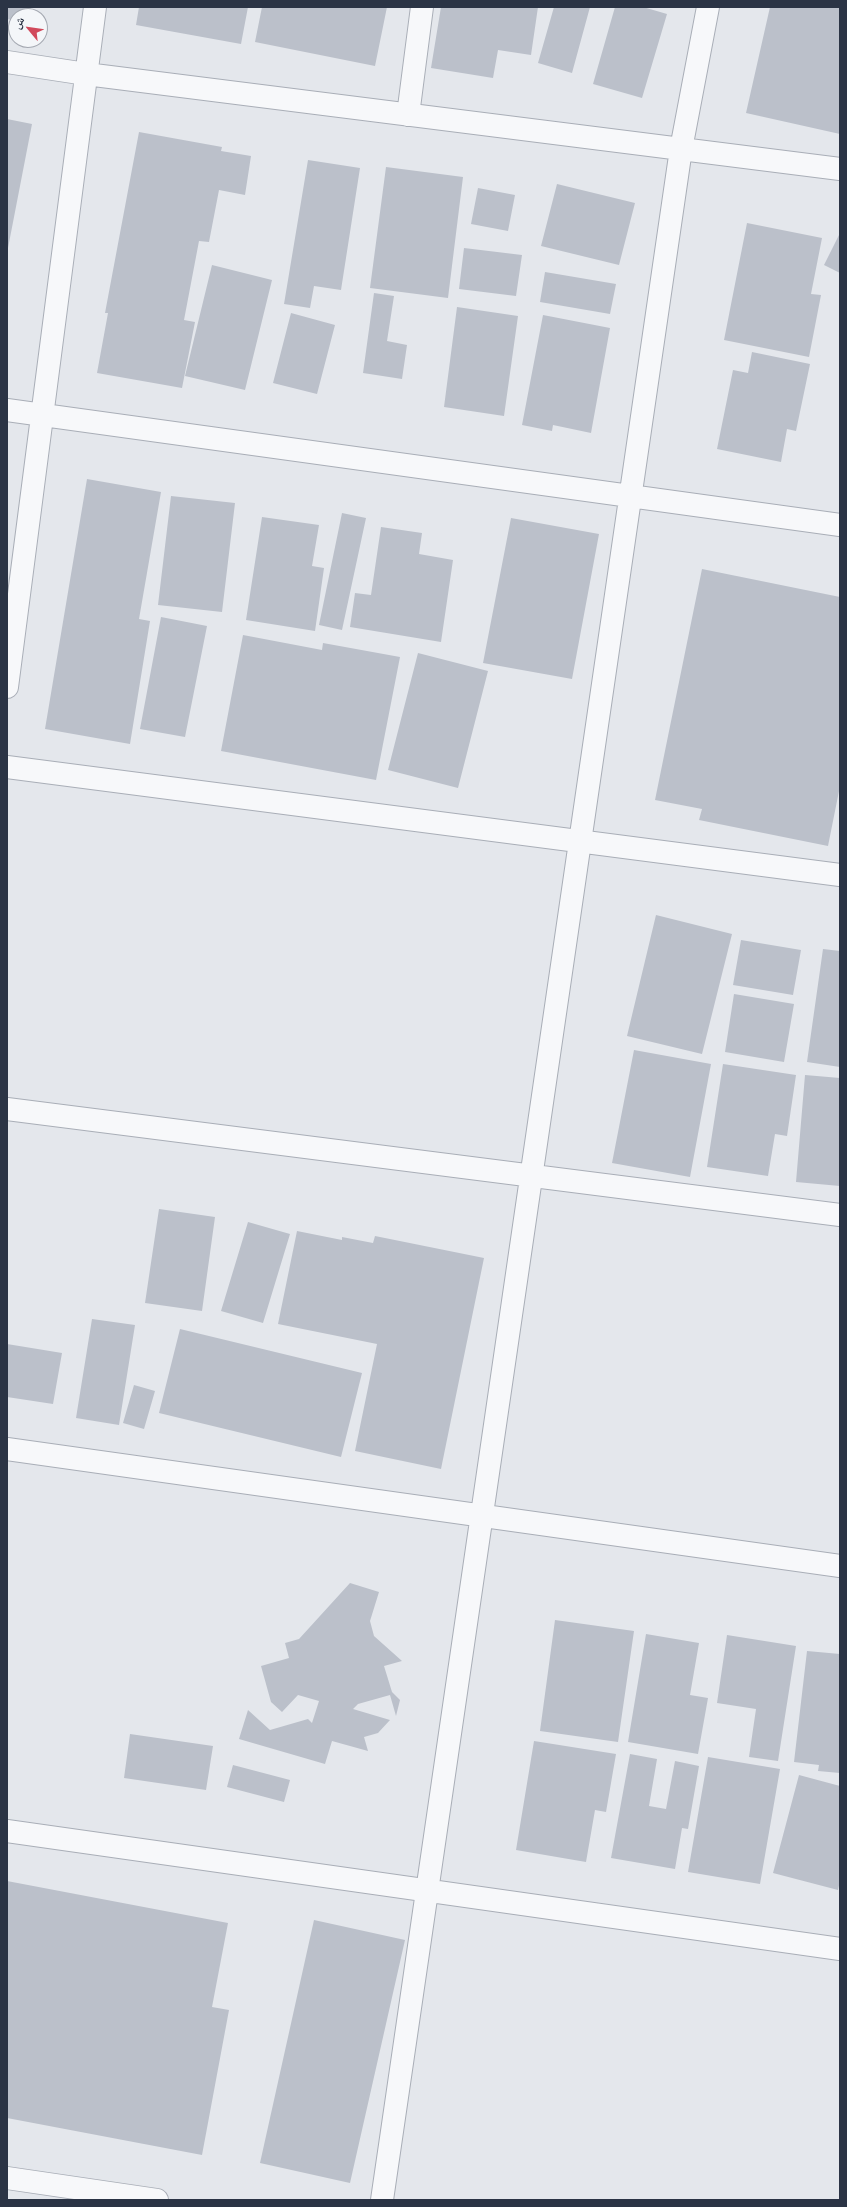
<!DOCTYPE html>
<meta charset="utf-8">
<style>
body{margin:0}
#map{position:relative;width:847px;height:2207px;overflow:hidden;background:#e4e7ec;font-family:Cabin,"Noto Naskh Arabic",sans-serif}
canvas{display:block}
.frame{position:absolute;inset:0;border:8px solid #2b3445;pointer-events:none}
.north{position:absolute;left:8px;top:8px;width:40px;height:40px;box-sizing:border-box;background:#f4f6f9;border:1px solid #a4a8b1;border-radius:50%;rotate:299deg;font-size:11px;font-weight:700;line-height:16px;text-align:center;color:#2b3445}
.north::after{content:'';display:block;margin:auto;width:14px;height:18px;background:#d1495b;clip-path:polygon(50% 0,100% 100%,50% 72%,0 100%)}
</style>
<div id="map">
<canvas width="847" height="2207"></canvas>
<div class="frame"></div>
<div class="north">ش</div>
</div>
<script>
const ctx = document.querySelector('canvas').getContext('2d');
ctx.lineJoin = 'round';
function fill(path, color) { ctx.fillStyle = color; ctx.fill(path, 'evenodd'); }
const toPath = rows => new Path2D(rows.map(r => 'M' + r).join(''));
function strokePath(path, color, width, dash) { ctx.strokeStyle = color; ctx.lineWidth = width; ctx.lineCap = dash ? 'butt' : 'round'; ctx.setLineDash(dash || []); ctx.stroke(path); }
fill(toPath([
 [7,7,31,7,30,16,16,16,16,21,7,19],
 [139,7,248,7,241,44,136,25],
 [262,7,387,7,375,66,255,42],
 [441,7,538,7,531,55,498,50,493,78,431,68],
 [554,7,590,7,572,73,538,63],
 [615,7,643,7,667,14,642,98,593,84],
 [770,7,840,7,840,134,746,113],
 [7,119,32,124,8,248,7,248],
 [139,132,222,147,221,151,251,156,245,195,219,190,209,242,199,241,184,320,195,322,182,388,97,373,108,313,105,313],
 [308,160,360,168,341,290,314,286,310,308,284,304],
 [386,167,463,177,448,298,370,288],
 [557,184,635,203,619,265,541,246],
 [478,188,515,195,508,231,471,224],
 [747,223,822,238,811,294,821,295,809,357,724,340],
 [839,235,840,236,840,273,824,265],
 [464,248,522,255,516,296,459,289],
 [212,265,272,280,245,390,185,376],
 [545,272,616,284,610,314,540,302],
 [374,293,394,296,387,341,407,345,402,379,363,373],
 [457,307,518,316,504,416,444,407],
 [291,313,335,325,317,394,273,383],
 [543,315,610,328,591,433,553,425,552,431,522,425],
 [752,352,810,364,796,431,787,429,781,462,717,449,733,370,748,373],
 [87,479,161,492,139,619,150,621,130,744,45,729],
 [171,496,235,503,222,612,158,605],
 [342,513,366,518,342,630,319,625],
 [262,517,319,525,312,566,324,568,315,631,246,620],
 [511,518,599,534,572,679,483,663],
 [381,527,422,533,419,554,453,560,441,642,350,627,355,593,371,595],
 [702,569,840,597,840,786,828,846,699,820,702,809,655,800],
 [161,617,207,626,185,737,140,729],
 [243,635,322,650,323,643,400,657,376,780,221,751],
 [418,653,488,671,458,788,388,770],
 [656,915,732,934,702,1054,627,1036],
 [741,940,801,950,793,995,733,985],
 [823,949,840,951,840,1067,807,1062],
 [734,994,794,1004,784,1062,725,1052],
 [634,1050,711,1064,690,1177,612,1163],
 [723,1064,796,1075,787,1136,775,1134,768,1176,707,1167],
 [805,1075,840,1078,840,1186,796,1182],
 [159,1209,215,1217,202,1311,145,1303],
 [248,1222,290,1234,263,1323,221,1311],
 [297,1231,342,1240,342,1237,373,1243,375,1236,484,1258,441,1469,355,1451,377,1344,278,1324],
 [92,1319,135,1325,119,1425,76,1418],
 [180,1329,362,1373,341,1457,159,1413],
 [7,1344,62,1353,53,1404,7,1397],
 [134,1385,155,1391,144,1429,123,1423],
 [350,1583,379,1592,370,1621,374,1636,402,1661,384,1666,392,1692,400,1700,396,1716,390,1695,358,1704,353,1709,390,1720,378,1733,364,1737,368,1751,332,1741,325,1764,239,1739,248,1710,270,1730,308,1719,312,1723,319,1701,298,1695,282,1712,271,1702,261,1666,289,1658,285,1643,299,1639],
 [555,1620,634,1631,618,1742,540,1731],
 [646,1634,699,1643,690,1695,708,1698,698,1754,628,1742],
 [727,1635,796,1646,778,1761,749,1757,756,1709,717,1703],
 [807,1651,840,1654,840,1773,818,1771,819,1765,794,1762],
 [130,1734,213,1746,206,1790,124,1778],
 [534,1741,616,1754,606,1812,595,1810,586,1862,516,1850],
 [630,1754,657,1759,649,1806,666,1809,675,1761,699,1766,688,1829,682,1828,675,1869,611,1858],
 [708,1757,780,1769,760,1884,688,1872],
 [233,1765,290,1780,284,1802,227,1787],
 [799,1775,840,1786,840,1881,838,1890,773,1873],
 [7,1881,228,1923,212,2007,229,2010,202,2155,7,2118],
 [314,1920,405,1940,350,2183,260,2163]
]), '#bbc0ca');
const minor = toPath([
 [7,62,86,74,840,169],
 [408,115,422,7],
 [7,410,840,525],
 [7,687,95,7],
 [7,767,840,875],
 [7,1109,840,1215],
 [7,1449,840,1566],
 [7,1831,840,1949],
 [7,2178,157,2200],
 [382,2200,681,149,708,7]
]);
strokePath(minor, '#a9aeb7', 24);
strokePath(minor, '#f7f8fa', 22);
</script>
